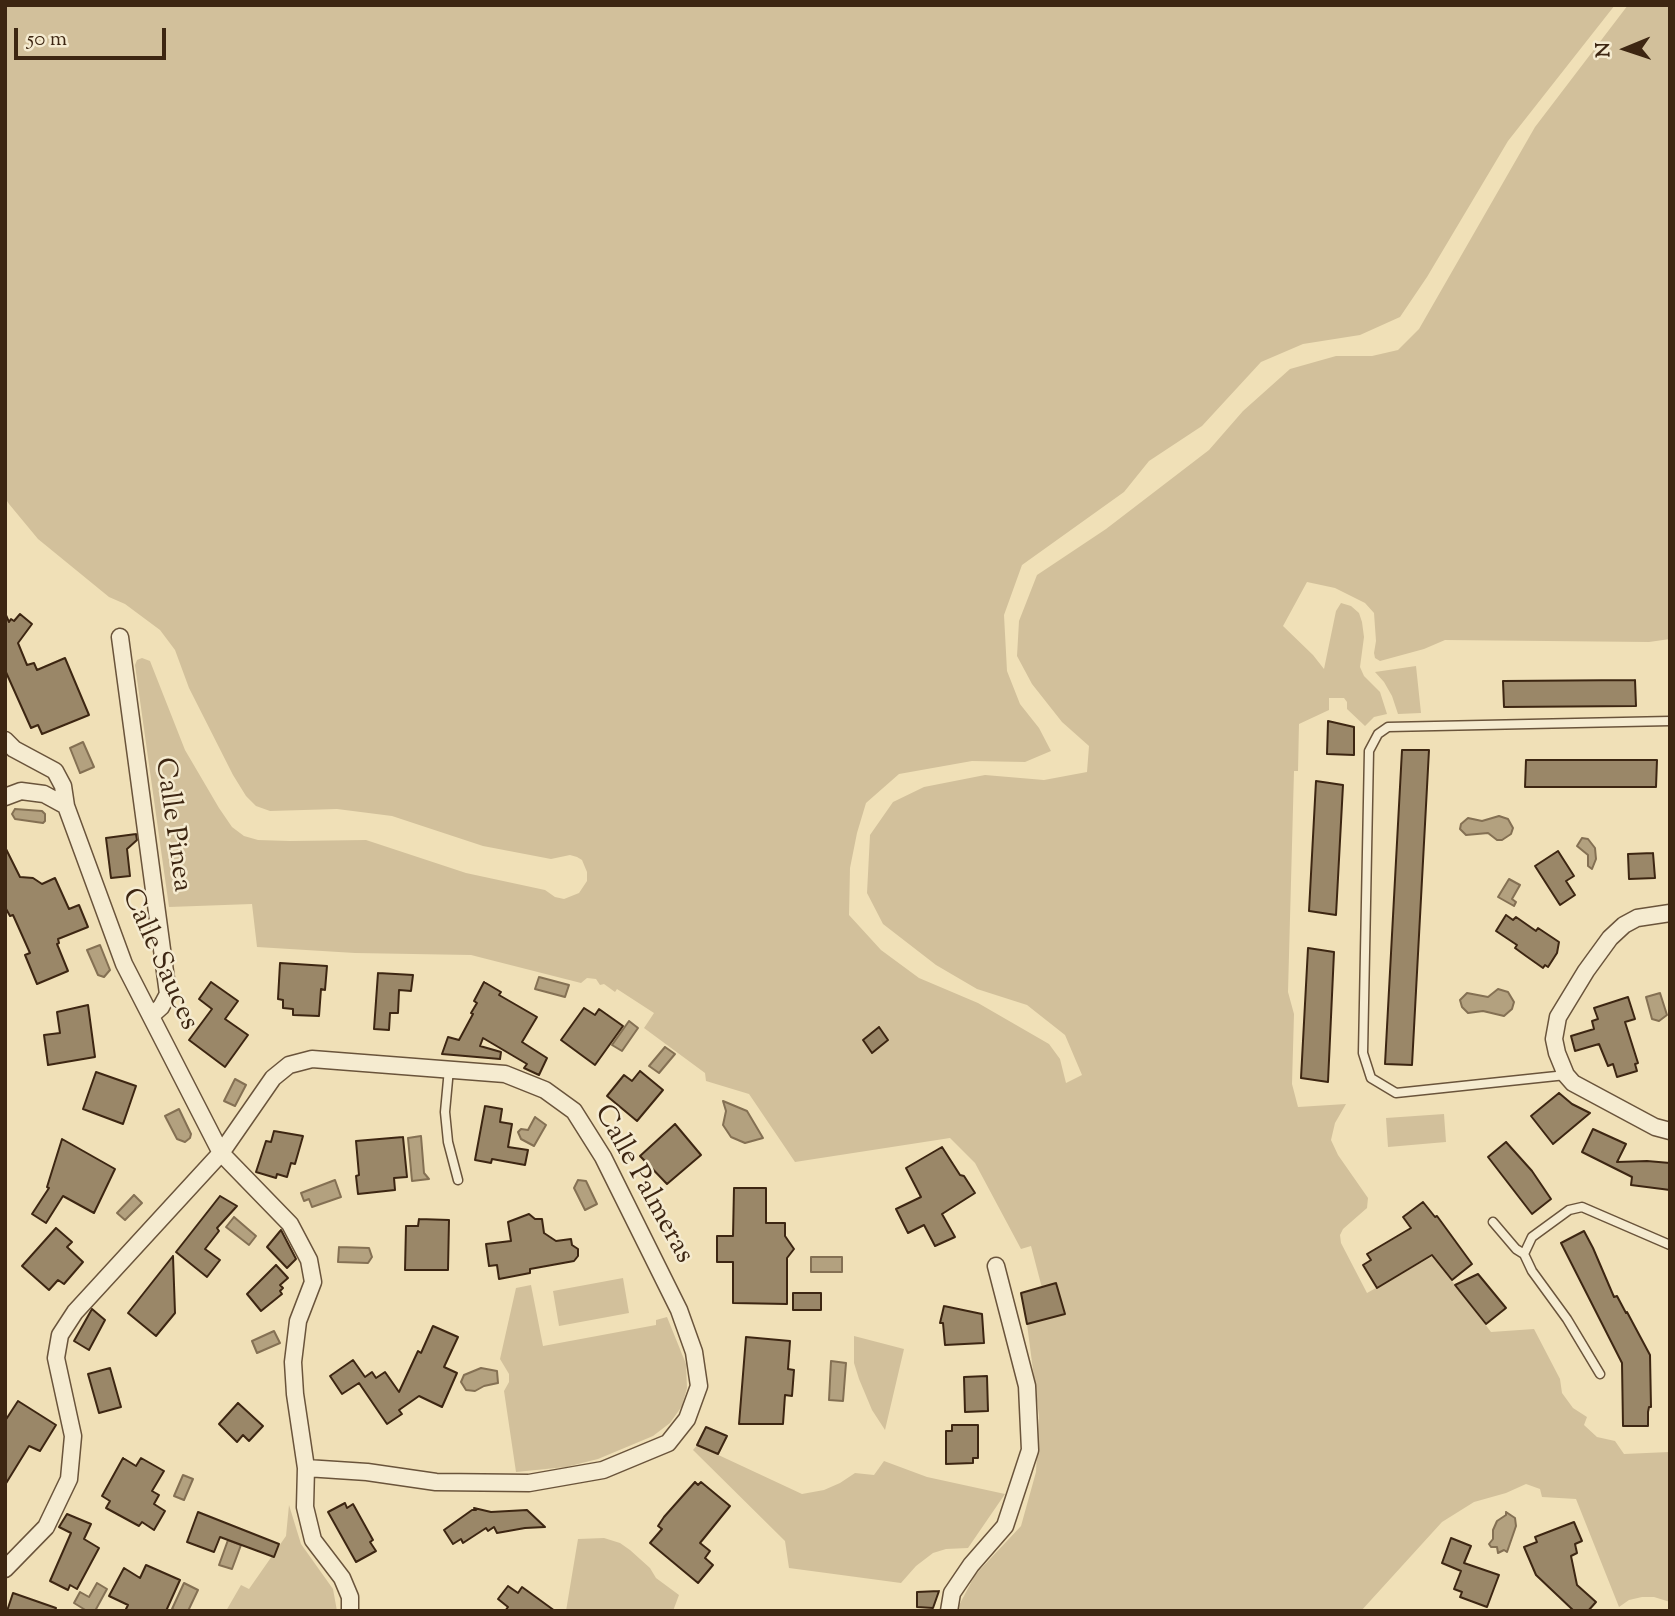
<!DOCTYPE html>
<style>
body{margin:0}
#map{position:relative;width:1675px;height:1616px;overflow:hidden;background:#f0e0b7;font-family:"Sorts Mill Goudy",serif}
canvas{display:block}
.frame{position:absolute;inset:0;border:7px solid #3d2612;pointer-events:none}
.north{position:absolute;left:1591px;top:14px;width:70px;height:70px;-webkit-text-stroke:5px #f5ebd0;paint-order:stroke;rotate:268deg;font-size:19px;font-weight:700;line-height:28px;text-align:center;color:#3d2612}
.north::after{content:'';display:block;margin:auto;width:24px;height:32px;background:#3d2612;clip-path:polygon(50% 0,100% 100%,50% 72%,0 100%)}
.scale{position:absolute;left:14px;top:28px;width:152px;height:32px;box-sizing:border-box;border:4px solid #3d2612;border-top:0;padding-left:9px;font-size:21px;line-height:24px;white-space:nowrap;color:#3d2612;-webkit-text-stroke:5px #f5ebd0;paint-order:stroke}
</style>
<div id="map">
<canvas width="1675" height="1616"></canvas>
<div class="frame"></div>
<div class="north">N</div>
<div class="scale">50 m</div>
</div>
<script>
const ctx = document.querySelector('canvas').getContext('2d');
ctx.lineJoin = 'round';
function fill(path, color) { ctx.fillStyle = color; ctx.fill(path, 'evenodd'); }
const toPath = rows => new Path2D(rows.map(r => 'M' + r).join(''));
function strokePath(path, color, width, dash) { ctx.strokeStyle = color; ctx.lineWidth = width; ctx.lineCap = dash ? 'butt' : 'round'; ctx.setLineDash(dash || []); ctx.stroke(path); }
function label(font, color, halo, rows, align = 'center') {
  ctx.font = font + ' "Sorts Mill Goudy",serif'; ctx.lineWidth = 5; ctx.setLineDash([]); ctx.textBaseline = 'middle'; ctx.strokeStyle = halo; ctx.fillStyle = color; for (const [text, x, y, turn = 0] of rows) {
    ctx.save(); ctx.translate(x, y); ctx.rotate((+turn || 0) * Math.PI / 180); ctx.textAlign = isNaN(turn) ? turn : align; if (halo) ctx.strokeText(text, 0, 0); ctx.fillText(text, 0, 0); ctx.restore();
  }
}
fill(toPath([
 [5,5,1615,5,1508,141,1427,277,1400,317,1360,335,1303,344,1261,362,1202,426,1149,461,1124,492,1022,565,1004,615,1007,671,1020,704,1039,728,1051,751,1025,762,972,761,899,774,866,803,857,833,850,868,849,915,881,950,919,978,978,1003,1049,1044,1060,1059,1066,1083,1082,1075,1065,1035,1027,1005,977,989,936,965,883,924,867,893,870,835,893,802,924,787,985,775,1044,780,1087,772,1089,746,1062,722,1032,684,1017,656,1019,621,1037,575,1106,529,1209,450,1243,411,1290,369,1336,356,1372,356,1398,350,1419,329,1535,127,1628,5,1670,5,1670,639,1649,642,1445,640,1424,649,1380,661,1375,658,1374,653,1376,641,1374,613,1365,603,1335,588,1307,582,1283,626,1313,655,1324,669,1336,611,1341,603,1351,606,1359,613,1362,622,1364,637,1360,667,1364,676,1380,692,1387,714,1374,717,1365,726,1347,709,1347,702,1344,698,1329,698,1329,710,1299,724,1298,771,1294,771,1288,992,1294,1014,1292,1084,1298,1107,1346,1104,1335,1123,1331,1140,1338,1155,1368,1198,1367,1208,1343,1229,1340,1235,1341,1243,1367,1293,1433,1256,1491,1332,1534,1329,1560,1379,1562,1393,1573,1408,1587,1417,1584,1425,1597,1437,1615,1441,1624,1454,1669,1452,1670,1442,1670,1602,1654,1597,1642,1597,1629,1600,1619,1607,1576,1499,1542,1497,1540,1489,1526,1484,1506,1493,1474,1502,1442,1522,1361,1611,956,1611,975,1575,1021,1526,1036,1472,1039,1416,1027,1324,1065,1314,1042,1288,1031,1246,1021,1249,975,1163,950,1138,795,1162,749,1094,706,1081,705,1073,644,1028,654,1013,617,989,615,992,604,984,600,985,596,979,587,978,581,983,471,955,355,953,257,947,252,904,169,907,135,665,137,660,142,658,150,661,185,750,219,808,232,827,244,836,258,840,290,841,366,840,466,873,545,890,555,897,564,899,579,893,587,881,587,872,582,860,577,857,570,855,551,859,483,846,392,816,337,809,270,811,256,806,246,796,233,775,189,688,175,650,160,630,125,604,109,597,38,539,9,504,5,498],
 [1416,666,1421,713,1398,714,1392,696,1384,682,1375,672],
 [1444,1114,1446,1142,1388,1147,1386,1118],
 [623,1278,629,1313,559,1326,553,1291],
 [531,1285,543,1346,656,1325,656,1320,667,1317,686,1364,687,1388,682,1406,670,1423,653,1436,598,1459,566,1467,516,1472,504,1391,509,1382,509,1374,500,1359,516,1288],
 [854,1336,904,1349,885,1430,872,1410,859,1379,854,1363],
 [697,1445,802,1494,824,1490,840,1483,855,1473,874,1475,884,1461,927,1477,1005,1494,968,1548,946,1549,933,1553,916,1566,901,1583,789,1568,785,1541,693,1450],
 [289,1505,301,1544,333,1589,337,1611,226,1611,241,1585,249,1589,286,1536],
 [604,1538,620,1543,630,1550,650,1568,656,1578,679,1595,673,1611,566,1611,578,1539]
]), '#d2c09b');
const water = toPath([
 [83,742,94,767,80,773,70,748,83,742],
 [15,809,42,811,45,814,45,821,43,823,15,819,12,814,15,809],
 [1499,816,1508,819,1513,828,1511,834,1502,840,1497,840,1488,833,1466,835,1460,829,1461,824,1468,818,1482,821,1499,816],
 [1582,838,1588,839,1595,848,1596,859,1592,869,1588,866,1588,855,1577,846,1582,838],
 [1509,879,1520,885,1512,899,1516,902,1514,906,1498,897,1509,879],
 [100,945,110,970,104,977,98,975,87,950,100,945],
 [539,977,569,985,565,997,535,989,539,977],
 [1498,989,1508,992,1514,1002,1512,1009,1504,1016,1483,1011,1468,1013,1462,1007,1460,1000,1467,993,1488,997,1498,989],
 [1660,993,1667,1015,1659,1021,1652,1019,1646,997,1660,993],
 [629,1021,638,1028,622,1051,612,1045,629,1021],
 [665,1047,675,1054,659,1073,649,1066,665,1047],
 [235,1079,246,1085,235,1106,224,1101,235,1079],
 [723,1101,747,1111,763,1138,745,1143,731,1137,723,1125,726,1111,723,1101],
 [179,1109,191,1134,190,1138,185,1142,177,1139,165,1116,179,1109],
 [535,1117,546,1125,534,1146,521,1139,518,1132,521,1129,528,1130,535,1117],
 [421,1136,424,1173,429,1179,412,1181,408,1138,421,1136],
 [335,1180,341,1197,312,1207,309,1199,304,1201,301,1193,335,1180],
 [578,1180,586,1181,597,1204,585,1210,574,1188,578,1180],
 [134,1195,142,1203,125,1220,117,1213,134,1195],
 [234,1217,256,1236,249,1245,226,1227,234,1217],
 [339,1247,369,1248,372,1257,368,1263,338,1262,339,1247],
 [811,1257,842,1257,842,1272,811,1272,811,1257],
 [274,1331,280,1343,257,1353,252,1341,274,1331],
 [831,1361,846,1363,843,1401,829,1400,831,1361],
 [481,1368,497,1371,498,1383,484,1386,475,1391,466,1390,461,1382,464,1375,481,1368],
 [183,1475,193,1479,184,1500,174,1496,183,1475],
 [1506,1512,1515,1518,1516,1526,1507,1552,1504,1550,1498,1553,1497,1547,1491,1547,1489,1544,1493,1539,1493,1530,1497,1521,1506,1515,1506,1512],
 [228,1540,241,1545,232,1569,219,1565,228,1540],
 [97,1583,107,1589,95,1611,87,1611,74,1603,80,1592,89,1597,97,1583],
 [184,1583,198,1590,188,1611,177,1611,172,1609,184,1583]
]);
fill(water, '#b3a17f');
strokePath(water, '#847053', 2);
const building = toPath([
 [5,613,9,622,11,619,14,621,20,614,32,624,18,643,27,665,34,663,37,670,65,658,89,715,42,734,38,725,31,728,5,670,5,613],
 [1635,680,1636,706,1504,707,1503,681,1635,680],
 [1328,721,1354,727,1354,755,1327,754,1328,721],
 [1402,750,1429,750,1412,1065,1385,1064,1402,750],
 [1526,760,1657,760,1656,787,1525,787,1526,760],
 [1316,781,1343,785,1336,915,1309,911,1316,781],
 [136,834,137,840,127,849,130,876,111,878,106,838,136,834],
 [5,847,20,877,33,878,42,884,55,878,69,909,79,905,88,927,58,939,59,943,57,944,68,971,37,984,25,955,30,953,13,915,10,916,5,907,5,847],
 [1558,851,1574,876,1566,881,1575,895,1560,905,1535,866,1558,851],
 [1653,853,1655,878,1629,879,1628,854,1653,853],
 [1506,915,1513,920,1516,917,1536,931,1538,928,1559,942,1557,953,1548,967,1545,965,1543,968,1526,956,1515,948,1517,945,1496,931,1506,915],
 [1308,948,1334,952,1328,1082,1301,1078,1308,948],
 [280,963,327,966,325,990,321,989,319,1016,293,1015,293,1009,283,1008,283,1000,278,999,280,963],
 [378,973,413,975,411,991,399,990,398,1013,390,1013,389,1030,374,1029,378,973],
 [211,982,238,1001,225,1019,248,1035,225,1067,189,1040,212,1009,199,999,211,982],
 [484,982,501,992,499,995,537,1017,522,1042,547,1058,539,1075,524,1068,527,1064,483,1038,480,1046,501,1052,500,1059,442,1054,448,1037,459,1040,473,1014,471,1013,477,1003,474,1001,484,982],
 [1628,997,1635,1019,1625,1022,1638,1063,1635,1064,1637,1071,1617,1077,1613,1064,1608,1066,1599,1044,1575,1051,1571,1036,1594,1029,1592,1021,1598,1019,1594,1008,1628,997],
 [88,1005,95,1057,48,1065,44,1035,60,1033,57,1012,88,1005],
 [584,1008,595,1015,599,1009,623,1026,595,1065,561,1040,584,1008],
 [879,1027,888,1040,872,1053,863,1040,879,1027],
 [640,1071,663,1090,637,1121,607,1096,624,1075,632,1081,640,1071],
 [96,1072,136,1086,123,1124,83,1109,96,1072],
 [1559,1093,1572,1104,1590,1113,1553,1144,1531,1116,1559,1093],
 [485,1106,502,1109,500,1122,512,1124,508,1147,528,1150,525,1165,492,1159,491,1163,475,1160,485,1106],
 [675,1124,701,1155,667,1184,640,1156,675,1124],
 [1593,1129,1626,1144,1617,1162,1647,1161,1670,1163,1670,1190,1631,1185,1632,1177,1582,1152,1593,1129],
 [274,1131,303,1136,295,1164,291,1163,287,1177,277,1174,276,1178,256,1172,266,1141,271,1142,274,1131],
 [403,1137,407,1177,394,1178,395,1190,358,1194,356,1176,359,1175,356,1141,403,1137],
 [62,1139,115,1169,94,1213,63,1196,46,1223,32,1214,49,1188,47,1187,62,1139],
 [1506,1142,1532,1171,1551,1199,1532,1214,1488,1157,1506,1142],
 [942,1147,960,1175,964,1176,975,1193,942,1214,955,1237,935,1246,924,1225,908,1233,896,1209,921,1197,906,1168,942,1147],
 [734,1188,766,1188,766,1223,785,1223,785,1236,794,1249,787,1258,787,1304,733,1303,733,1262,717,1262,717,1236,733,1236,734,1188],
 [220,1196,237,1206,217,1228,219,1231,205,1249,220,1260,207,1277,176,1252,220,1196],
 [1423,1202,1435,1217,1437,1216,1472,1264,1452,1280,1432,1255,1377,1288,1363,1265,1371,1260,1367,1254,1411,1228,1403,1217,1423,1202],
 [529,1214,535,1219,542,1219,544,1233,556,1241,571,1239,572,1245,578,1249,578,1256,574,1261,530,1269,530,1273,499,1279,497,1265,489,1266,486,1244,511,1241,508,1222,529,1214],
 [419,1219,449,1220,448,1270,405,1270,406,1226,418,1226,419,1219],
 [56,1228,72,1242,67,1247,83,1262,64,1284,58,1280,49,1290,22,1266,56,1228],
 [281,1230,296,1259,287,1268,267,1247,281,1230],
 [1584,1231,1593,1248,1614,1297,1617,1296,1626,1313,1627,1312,1650,1355,1651,1407,1649,1407,1648,1412,1648,1426,1623,1426,1622,1363,1561,1243,1584,1231],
 [173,1256,175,1313,156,1336,128,1313,173,1256],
 [276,1265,288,1278,280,1285,283,1288,280,1291,282,1294,261,1311,247,1294,276,1265],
 [1478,1274,1506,1308,1486,1324,1455,1285,1478,1274],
 [1056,1283,1065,1314,1027,1324,1021,1293,1056,1283],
 [793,1293,821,1293,821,1310,793,1310,793,1293],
 [944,1306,982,1314,984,1343,945,1345,943,1323,940,1323,944,1306],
 [92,1309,105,1320,89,1350,74,1341,92,1309],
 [433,1326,458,1337,444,1367,457,1373,442,1407,419,1396,399,1410,402,1414,387,1424,359,1383,342,1394,330,1376,353,1360,365,1377,372,1372,376,1378,385,1372,399,1392,418,1351,421,1353,433,1326],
 [746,1337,790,1341,788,1369,794,1370,792,1396,785,1395,783,1424,739,1424,746,1337],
 [110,1368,121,1407,99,1413,88,1374,110,1368],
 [987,1376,988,1411,965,1412,964,1377,987,1376],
 [18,1401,56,1425,40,1451,29,1446,5,1485,5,1421,18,1401],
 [238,1403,263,1426,249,1441,243,1435,237,1442,219,1424,238,1403],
 [952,1425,978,1425,978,1458,973,1458,973,1463,946,1464,946,1431,952,1431,952,1425],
 [706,1427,727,1436,718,1454,697,1445,706,1427],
 [123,1458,136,1466,141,1458,164,1471,152,1491,159,1495,154,1504,165,1511,154,1530,142,1522,139,1526,106,1508,110,1501,102,1496,123,1458],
 [695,1482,698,1485,701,1482,730,1506,700,1543,710,1551,705,1558,713,1565,698,1583,650,1543,662,1529,658,1526,664,1517,695,1482],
 [345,1503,347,1508,353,1504,373,1540,370,1542,376,1551,356,1562,328,1512,345,1503],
 [474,1508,491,1512,527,1510,545,1527,525,1528,497,1533,494,1527,488,1531,486,1528,463,1543,461,1539,453,1544,444,1530,472,1510,476,1510,474,1508],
 [198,1512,279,1544,274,1557,220,1537,214,1552,187,1542,198,1512],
 [67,1514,91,1524,84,1539,99,1548,77,1589,70,1585,68,1590,50,1581,71,1533,59,1527,67,1514],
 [1574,1522,1582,1541,1575,1544,1577,1553,1571,1556,1577,1585,1596,1602,1588,1611,1574,1611,1536,1575,1524,1547,1537,1542,1535,1537,1574,1522],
 [1451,1538,1471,1546,1464,1563,1499,1575,1487,1607,1460,1597,1462,1592,1454,1589,1461,1571,1442,1563,1451,1538],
 [146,1565,180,1580,166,1611,125,1611,128,1605,109,1596,124,1568,140,1578,146,1565],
 [508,1586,518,1593,522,1587,555,1611,505,1611,508,1607,498,1599,508,1586],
 [939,1591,933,1608,917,1607,917,1592,939,1591],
 [13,1593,56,1608,55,1611,7,1611,13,1593]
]);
fill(building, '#9a8768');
strokePath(building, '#3d2612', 2);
const lane = toPath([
 [449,1069,445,1112,448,1142,458,1180],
 [1566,1075,1396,1093,1371,1078,1363,1053,1369,751,1378,734,1388,727,1670,721],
 [1493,1222,1516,1249,1524,1254],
 [1600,1374,1567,1319,1532,1271,1524,1254,1532,1237,1569,1210,1582,1207,1670,1245]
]);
const street = toPath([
 [120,637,168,994,161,1007,152,1015],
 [5,740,14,749,55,771,63,786,66,806],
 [5,797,21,791,44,794,66,806,124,964,221,1153,290,1224,309,1260,313,1282,298,1321,293,1362,295,1394,306,1468],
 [1670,913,1637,918,1624,925,1610,938,1586,971,1558,1017,1554,1039,1557,1053,1566,1075,1573,1083,1655,1127,1670,1131],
 [5,1569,46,1527,69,1479,73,1436,56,1358,60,1335,75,1312,221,1153,273,1078,289,1065,312,1059,505,1074,545,1090,574,1111,603,1157,679,1310,694,1352,699,1386,687,1419,668,1443,603,1470,529,1483,436,1482,367,1472,306,1468,305,1507,313,1540,342,1578,350,1597,350,1611],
 [949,1611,952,1593,971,1565,1005,1526,1030,1450,1027,1386,996,1266]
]);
strokePath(lane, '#6a543b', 11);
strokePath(street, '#6a543b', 19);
strokePath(lane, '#f5ebd0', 8);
strokePath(street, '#f5ebd0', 16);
label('28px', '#3d2612', '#f5ebd0', [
 ["Calle Pinea",171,825,82],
 ["Calle Sauces",158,960,66],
 ["Calle Palmeras",642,1185,61]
]);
</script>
